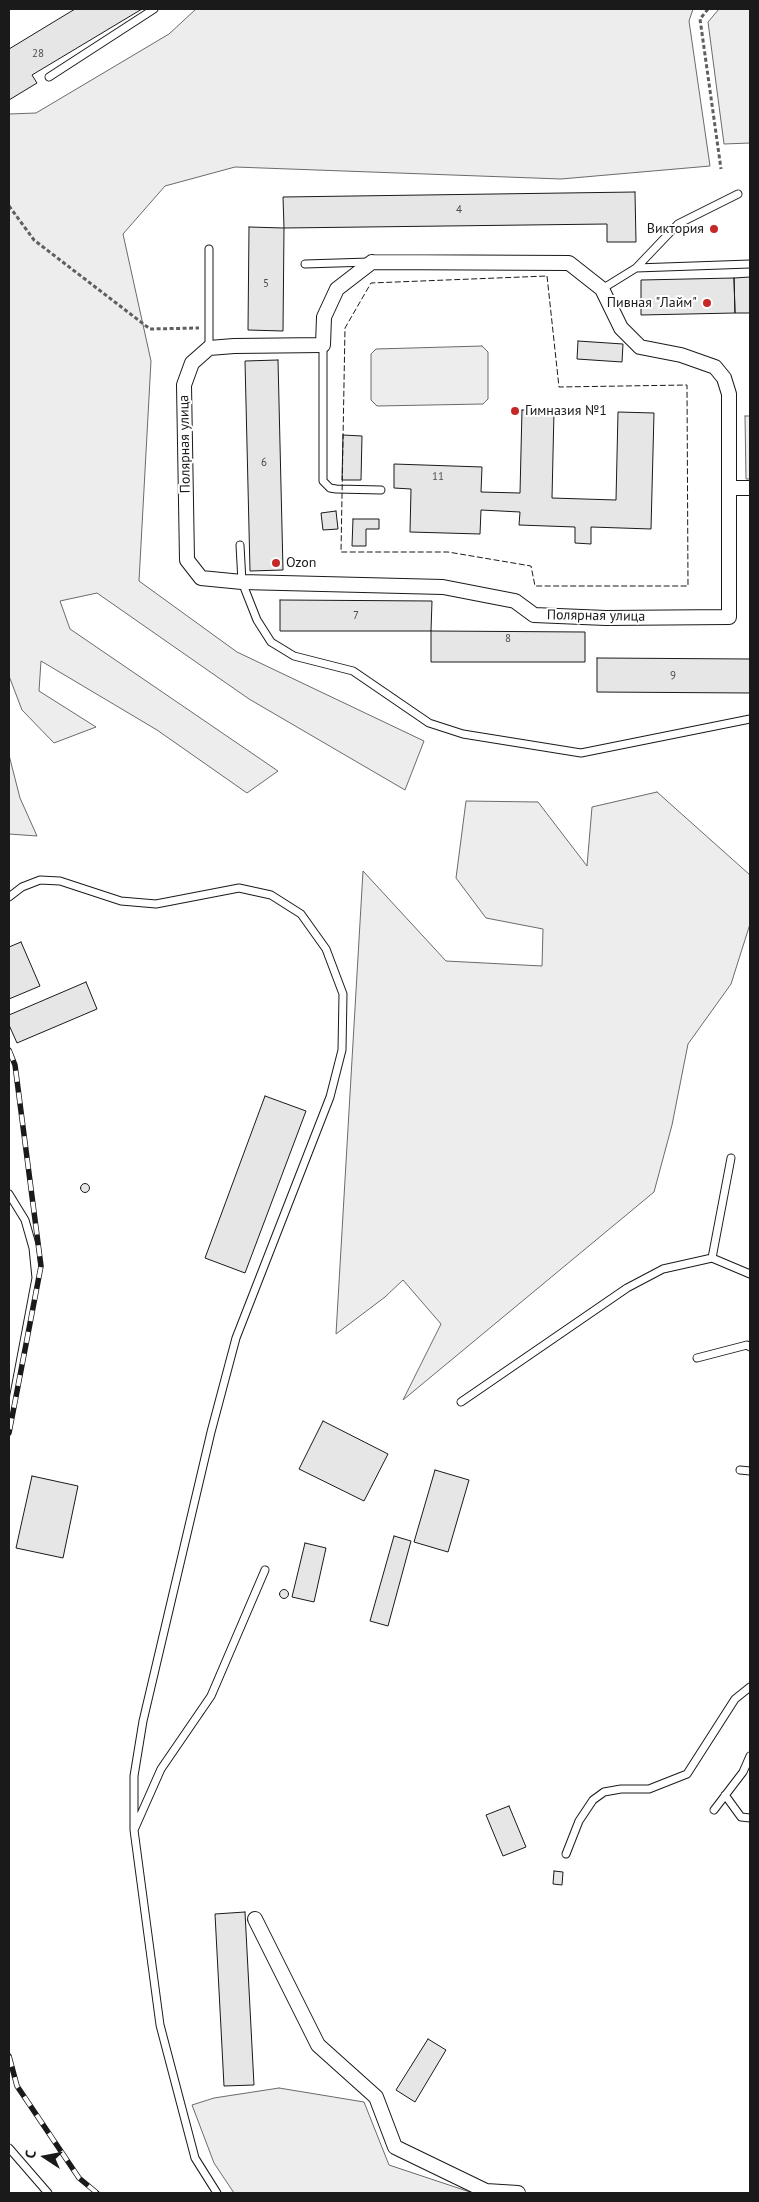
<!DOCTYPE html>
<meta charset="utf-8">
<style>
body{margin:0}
#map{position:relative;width:759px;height:2202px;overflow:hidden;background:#fff;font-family:"PT Sans",sans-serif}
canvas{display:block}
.frame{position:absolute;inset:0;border:10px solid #1a1a1a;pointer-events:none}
.north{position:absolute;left:20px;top:2132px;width:50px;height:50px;-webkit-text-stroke:4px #fff;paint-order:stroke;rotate:281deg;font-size:14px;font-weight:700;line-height:20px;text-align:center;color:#1a1a1a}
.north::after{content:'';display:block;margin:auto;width:18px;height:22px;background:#1a1a1a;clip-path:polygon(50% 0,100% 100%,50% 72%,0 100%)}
</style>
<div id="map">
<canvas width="759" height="2202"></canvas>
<div class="frame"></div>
<div class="north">С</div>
</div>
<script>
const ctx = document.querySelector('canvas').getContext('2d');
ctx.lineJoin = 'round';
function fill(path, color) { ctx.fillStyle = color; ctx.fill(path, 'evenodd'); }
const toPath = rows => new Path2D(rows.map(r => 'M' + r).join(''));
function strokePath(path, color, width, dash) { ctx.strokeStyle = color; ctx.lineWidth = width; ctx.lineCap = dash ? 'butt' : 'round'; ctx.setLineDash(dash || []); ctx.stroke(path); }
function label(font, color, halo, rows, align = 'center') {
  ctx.font = font + ' "PT Sans",sans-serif'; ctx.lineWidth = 4; ctx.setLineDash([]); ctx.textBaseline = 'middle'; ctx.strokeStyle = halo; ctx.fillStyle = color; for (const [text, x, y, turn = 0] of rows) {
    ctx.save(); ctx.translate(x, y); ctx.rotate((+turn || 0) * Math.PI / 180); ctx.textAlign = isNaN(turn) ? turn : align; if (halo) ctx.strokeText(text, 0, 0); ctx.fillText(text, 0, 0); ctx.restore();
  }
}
const built = toPath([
 [196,9,693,9,689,21,710,166,561,179,235,167,165,186,123,234,151,361,139,581,237,652,424,741,405,790,249,699,97,593,60,601,70,629,278,771,247,793,157,730,41,661,39,691,96,727,54,743,22,710,9,676,9,114,36,113,169,34,196,9],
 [719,9,750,9,750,143,724,144,708,22,719,9],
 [482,346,488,352,488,399,483,404,377,406,371,400,371,354,376,349,482,346],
 [745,416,750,416,750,479,746,479,745,416],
 [9,755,20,798,37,836,9,834,9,755],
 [657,792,750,875,750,924,731,984,688,1044,672,1125,654,1192,403,1400,441,1324,403,1280,385,1297,336,1334,363,871,446,961,542,966,543,929,486,918,456,878,466,801,538,802,587,866,592,807,657,792],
 [279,2088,364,2102,389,2165,473,2193,234,2193,214,2163,192,2105,214,2098,279,2088]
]);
fill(built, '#ededed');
strokePath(built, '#6a6a6a', 1);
const building = toPath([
 [75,9,142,9,32,75,37,83,9,100,9,49,75,9],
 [635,192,636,242,607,242,607,224,284,228,283,197,635,192],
 [249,227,284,228,283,331,248,330,249,227],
 [750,277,750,313,735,313,734,278,750,277],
 [734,278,735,313,641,315,641,280,734,278],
 [578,341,623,344,622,362,577,359,578,341],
 [278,360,283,570,250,571,245,361,278,360],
 [522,410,554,411,552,498,616,500,618,412,654,413,651,529,591,527,591,544,575,543,575,527,519,525,520,512,481,510,480,534,410,532,411,489,394,488,394,464,482,467,481,492,520,493,522,410],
 [343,435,362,436,361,480,342,480,343,435],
 [336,511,338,529,323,530,321,513,336,511],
 [353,519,379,519,379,529,366,529,366,546,352,546,353,519],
 [280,600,432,601,431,631,280,631,280,600],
 [431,631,585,632,585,662,431,662,431,631],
 [597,658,750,659,750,693,597,692,597,658],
 [21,942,40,986,9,999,9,947,21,942],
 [86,982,97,1009,17,1043,9,1025,9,1015,86,982],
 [265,1096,306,1111,245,1273,205,1258,265,1096],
 '80.5 1188a4.5 4.5 0 1 1 9 0a4.5 4.5 0 1 1-9 0Z',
 [323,1421,388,1454,364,1501,299,1469,323,1421],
 [435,1470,469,1480,448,1552,414,1542,435,1470],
 [32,1476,78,1486,63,1558,16,1548,32,1476],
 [394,1536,411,1541,388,1626,370,1621,394,1536],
 [305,1543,326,1548,314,1602,292,1597,305,1543],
 '279.5 1594a4.5 4.5 0 1 1 9 0a4.5 4.5 0 1 1-9 0Z',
 [509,1806,526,1847,503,1856,486,1815,509,1806],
 [554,1871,563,1872,562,1885,553,1884,554,1871],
 [245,1912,254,2085,224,2086,215,1914,245,1912],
 [428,2039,446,2050,415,2102,396,2090,428,2039]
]);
fill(building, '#e6e6e6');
strokePath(building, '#1a1a1a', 1);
const lane = toPath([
 [49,77,154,9],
 [209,249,209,348],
 [305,264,369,262],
 [636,268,750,264],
 [602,289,636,268,678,224,738,194],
 [323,345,323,481,330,488,336,489,381,490],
 [240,545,242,582,257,620,271,642,294,656,353,671,429,723,463,734,581,753,750,719],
 [9,897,22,887,40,880,60,881,121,901,156,904,239,888,271,895,301,914,326,949,343,994,342,1050,330,1097,236,1338,211,1432,143,1721,134,1776,134,1830],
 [9,1194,25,1220,33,1248,36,1278,9,1421],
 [712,1258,731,1158],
 [697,1358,747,1345,750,1347],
 [461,1402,627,1288,663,1269,712,1258,750,1274],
 [740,1470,750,1471],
 [725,1795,741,1817,750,1818],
 [714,1810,743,1772,750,1756],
 [566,1854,579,1821,593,1800,604,1792,621,1789,649,1789,687,1774,735,1699,750,1687],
 [9,2148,48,2193],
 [217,2193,195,2158,160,2025,134,1830,161,1769,211,1696,265,1570]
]);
const street = toPath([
 [372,262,569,263,602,289,621,328,640,347,681,355,715,367,724,378,729,394,729,617,606,618,534,615,515,601,443,587,242,582,201,578,187,560,184,385,192,363,209,348,234,346,323,345,324,317,337,289,372,262],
 [730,488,750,488],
 [255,1919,318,2045,376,2097,395,2147,486,2191,518,2193]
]);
strokePath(lane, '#1a1a1a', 9);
strokePath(street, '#1a1a1a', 16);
strokePath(toPath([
 [708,9,700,19,721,169],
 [9,206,34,240,150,329,199,328]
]), '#5f5f5f', 3, [4, 2.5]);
strokePath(lane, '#fff', 7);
strokePath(street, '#fff', 14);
const rail = toPath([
 [9,1050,15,1065,41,1266,9,1433],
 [9,2056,17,2086,79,2178,97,2193]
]);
strokePath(rail, '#1a1a1a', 5.5);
strokePath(rail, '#fff', 4, [11]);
strokePath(toPath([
 [547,276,559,387,687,385,688,586,535,586,531,566,448,552,341,552,345,328,371,283,547,276]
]), '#1a1a1a', 1, [6, 2.5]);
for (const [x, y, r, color] of [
 [714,229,5,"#c62828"],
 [707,303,5,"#c62828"],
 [515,411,5,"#c62828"],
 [276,563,5,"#c62828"]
]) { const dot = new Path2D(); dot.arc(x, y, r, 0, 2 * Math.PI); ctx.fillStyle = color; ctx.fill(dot); strokePath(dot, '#fff', 2); }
label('11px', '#4d4d4d', null, [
 ["28",38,54],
 ["4",459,210],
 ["5",266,284],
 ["6",264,463],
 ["11",438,477],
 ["7",356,616],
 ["8",508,639],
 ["9",673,676]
]);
label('14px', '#1a1a1a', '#fff', [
 ["Виктория",704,229],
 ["Пивная \"Лайм\"",697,303],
 ["Гимназия №1",525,411,"left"],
 ["Ozon",286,563,"left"]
], 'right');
label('14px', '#1a1a1a', '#fff', [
 ["Полярная улица",185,444,-91],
 ["Полярная улица",596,616,1]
]);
</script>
